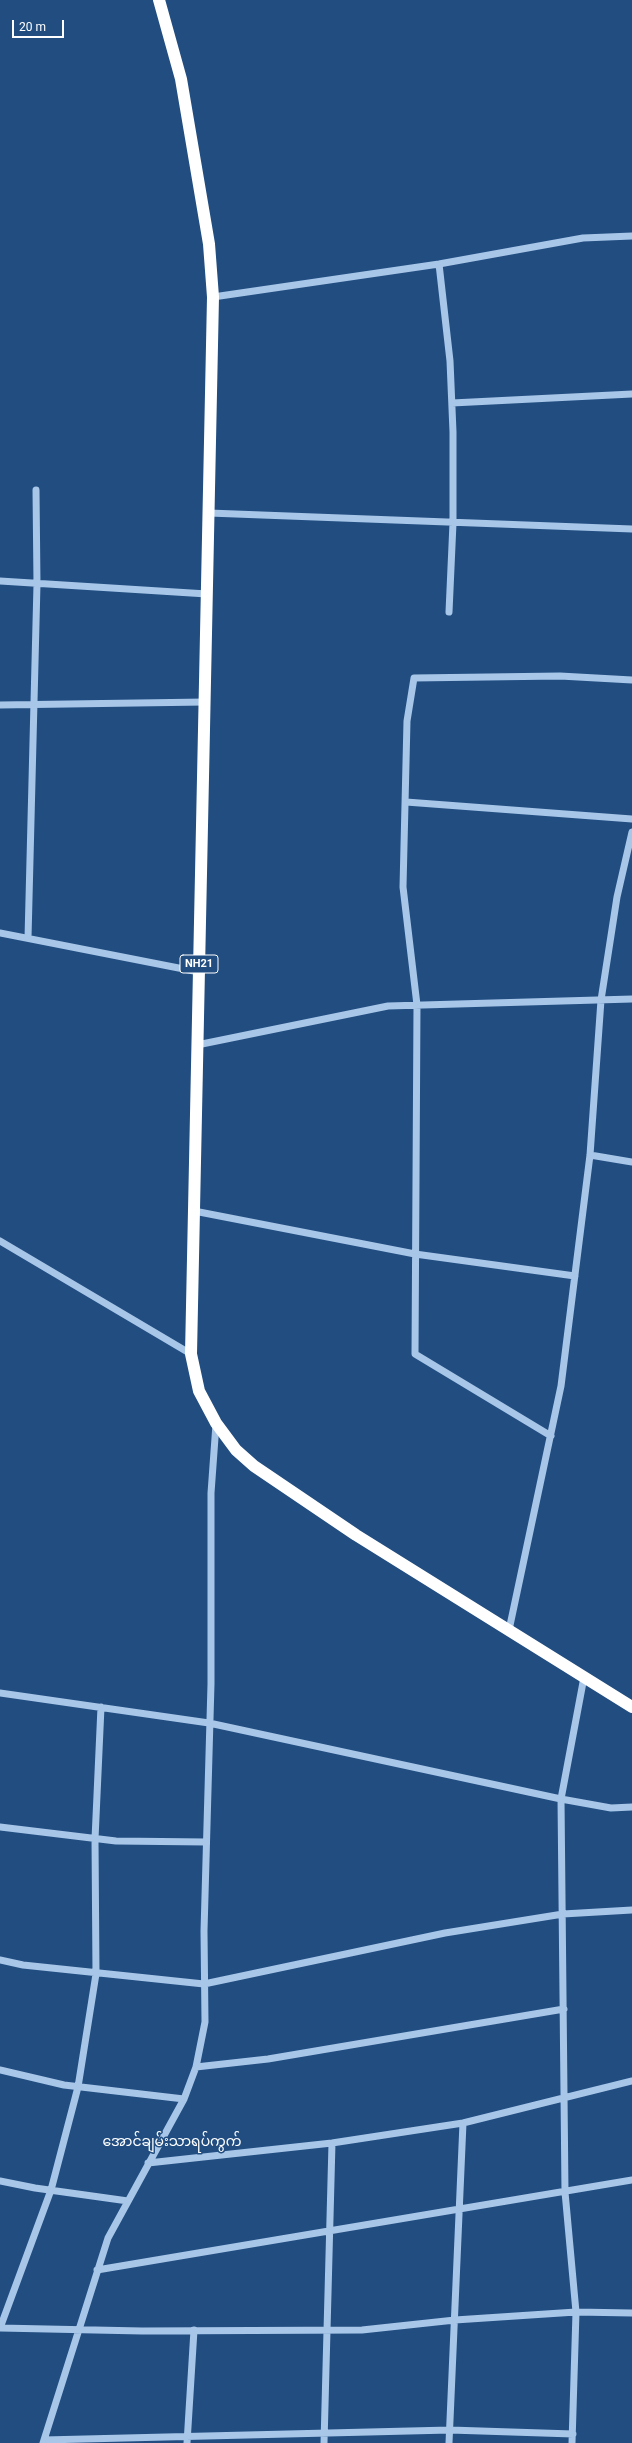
<!DOCTYPE html>
<meta charset="utf-8">
<style>
body{margin:0}
#map{position:relative;width:632px;height:2443px;overflow:hidden;background:#214d81;font-family:Roboto,sans-serif}
canvas{display:block}
.scale{position:absolute;left:12px;top:20px;width:52px;height:18px;box-sizing:border-box;border:2px solid #fff;border-top:0;padding-left:5px;font-size:12px;line-height:14px;white-space:nowrap;color:#fff;-webkit-text-stroke:3px #214d81;paint-order:stroke}
</style>
<div id="map">
<canvas width="632" height="2443"></canvas>
<div class="scale">20 m</div>
</div>
<script>
const ctx = document.querySelector('canvas').getContext('2d');
ctx.lineJoin = 'round';
const toPath = rows => new Path2D(rows.map(r => 'M' + r).join(''));
function strokePath(path, color, width, dash) { ctx.strokeStyle = color; ctx.lineWidth = width; ctx.lineCap = dash ? 'butt' : 'round'; ctx.setLineDash(dash || []); ctx.stroke(path); }
function label(font, color, halo, rows, align = 'center') {
  ctx.font = font + ' Roboto,"Noto Sans Myanmar",sans-serif'; ctx.lineWidth = 3; ctx.setLineDash([]); ctx.textBaseline = 'middle'; ctx.strokeStyle = halo; ctx.fillStyle = color; for (const [text, x, y, turn = 0] of rows) {
    ctx.save(); ctx.translate(x, y); ctx.rotate((+turn || 0) * Math.PI / 180); ctx.textAlign = isNaN(turn) ? turn : align; if (halo) ctx.strokeText(text, 0, 0); ctx.fillText(text, 0, 0); ctx.restore();
  }
}
strokePath(toPath([
 [439,264,450,361,453,432,453,523,449,612],
 [213,297,439,264,583,238,632,236],
 [452,403,632,394],
 [209,513,632,529],
 [0,581,207,594],
 [0,705,205,702],
 [406,802,632,819],
 [0,933,199,972],
 [28,938,37,584,36,490],
 [197,1045,388,1006,632,999],
 [590,1155,632,1162],
 [194,1211,415,1254,575,1276],
 [0,1241,191,1354],
 [551,1436,415,1354,417,1005,403,887,407,721,414,678,560,676,632,680],
 [509,1630,561,1386,590,1155,601,1000,617,897,632,832],
 [0,1693,209,1723,561,1799,611,1808,632,1807],
 [0,1827,116,1841,206,1842],
 [0,1960,23,1965,204,1984,445,1933,563,1914,632,1910],
 [196,2067,268,2059,564,2009],
 [0,2070,64,2085,184,2099],
 [148,2163,332,2143,463,2123,632,2081],
 [0,2181,35,2188,128,2201],
 [97,2270,632,2180],
 [0,2328,51,2190,78,2087,96,1974,95,1839,101,1707],
 [0,2328,142,2331,362,2330,455,2320,576,2312,632,2313],
 [44,2440,450,2430,573,2434],
 [43,2443,108,2238,184,2099,196,2067,205,2022,204,1931,211,1684,211,1493,216,1424],
 [187,2443,194,2330],
 [324,2443,332,2143],
 [449,2443,463,2123],
 [572,2443,576,2312,565,2192,561,1799,584,1677]
]), '#a7c6e8', 7);
strokePath(toPath([
 [159,0,181,79,209,244,213,297,191,1354,199,1391,216,1423,236,1450,254,1466,356,1535,632,1707]
]), '#fff', 12);
for (const [x, y, w] of [
 [199,964,38]
]) { const box = new Path2D(); box.roundRect(x - w / 2, y - 9, w, 18, 3); ctx.fillStyle = '#214d81'; ctx.fill(box); strokePath(box, '#fff', 1); }
label('bold 11px', '#fff', null, [
 ["NH21",199,964]
]);
label('14px', '#fff', '#214d81', [
 ["အောင်ချမ်းသာရပ်ကွက်",172,2142]
]);
</script>
